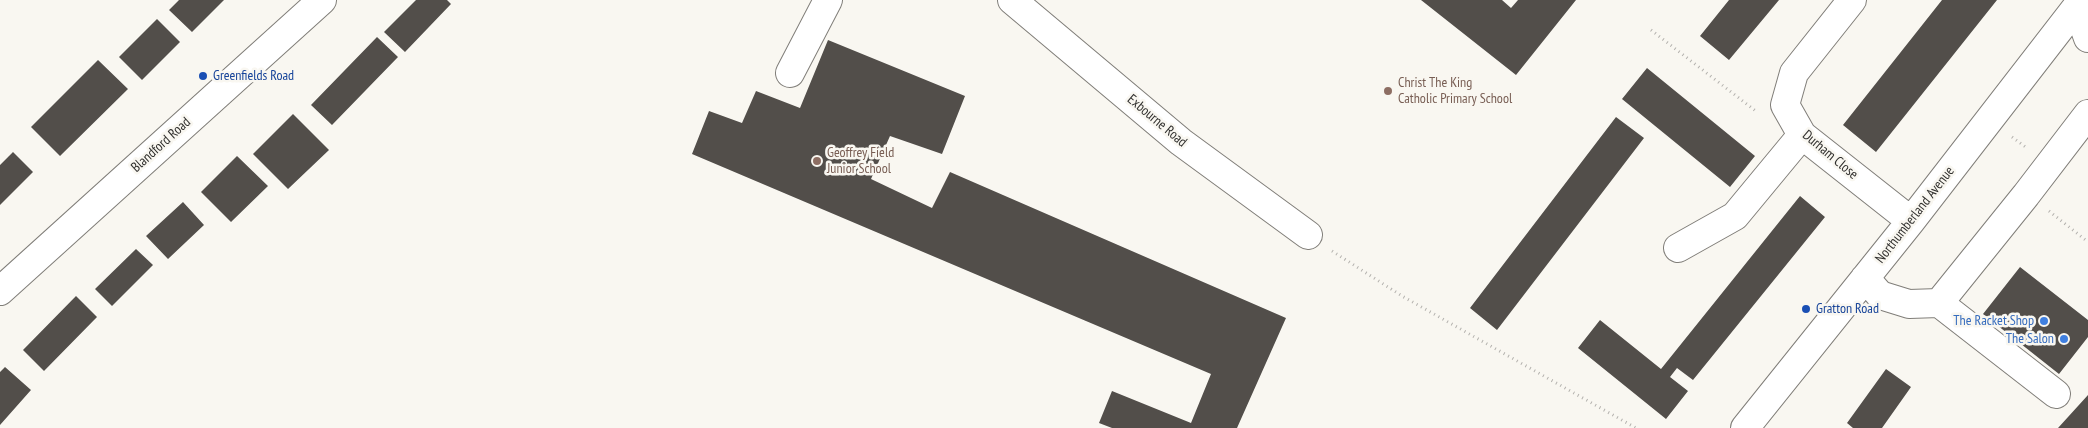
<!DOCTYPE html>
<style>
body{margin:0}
canvas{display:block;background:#f9f7f1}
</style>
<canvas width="2088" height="428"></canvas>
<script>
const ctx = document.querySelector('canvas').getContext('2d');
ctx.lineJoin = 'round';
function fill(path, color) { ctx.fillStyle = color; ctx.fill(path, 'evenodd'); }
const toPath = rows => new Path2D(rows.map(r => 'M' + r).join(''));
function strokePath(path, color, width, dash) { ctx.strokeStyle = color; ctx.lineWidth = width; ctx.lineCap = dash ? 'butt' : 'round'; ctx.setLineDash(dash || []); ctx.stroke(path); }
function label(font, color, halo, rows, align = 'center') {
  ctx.font = font + ' "PT Sans Narrow",sans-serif'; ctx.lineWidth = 5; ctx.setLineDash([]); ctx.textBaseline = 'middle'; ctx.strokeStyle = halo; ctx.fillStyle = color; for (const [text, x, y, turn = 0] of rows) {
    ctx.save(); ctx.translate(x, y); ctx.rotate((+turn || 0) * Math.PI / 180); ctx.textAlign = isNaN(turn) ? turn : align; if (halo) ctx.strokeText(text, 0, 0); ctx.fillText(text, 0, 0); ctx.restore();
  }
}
fill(toPath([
 [179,0,224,0,192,32,169,10],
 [416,0,447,0,451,4,405,52,384,32],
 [1421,0,1502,0,1511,8,1518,0,1576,0,1516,75],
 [1729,0,1779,0,1729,60,1700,36],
 [1942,0,1997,0,1876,152,1843,125],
 [157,19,180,42,142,80,119,57],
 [377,37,398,57,332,125,311,105],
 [828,40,965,96,942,154,890,136,871,179,932,208,950,172,1286,318,1237,428,1112,428,1099,423,1112,391,1191,423,1211,374,692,154,709,111,742,123,756,91,800,108],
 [98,60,128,89,60,156,31,127],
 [1647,68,1755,156,1730,187,1622,99],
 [293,114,329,150,288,189,253,154],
 [1616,117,1644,138,1497,330,1470,308],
 [13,152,33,172,0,205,0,165],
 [237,156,268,186,231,222,201,192],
 [1800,196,1825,217,1693,380,1677,368,1670,377,1688,391,1666,419,1578,348,1600,320,1661,369],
 [183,202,204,225,168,259,146,236],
 [136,249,153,265,112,306,95,289],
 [2020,267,2088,320,2088,337,2059,374,1983,314],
 [76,296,97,317,44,371,23,350],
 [5,367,31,390,0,425,0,372],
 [1886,369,1911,387,1882,428,1853,428,1847,423],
 [2088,395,2088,428,2058,428]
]), '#524e4a');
const minor = toPath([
 [1012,0,1181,142,1308,235],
 [1852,0,1794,73,1785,105,1802,135,1911,221],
 [2077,7,2088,38],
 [790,73,828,0],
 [1678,248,1735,216,1802,135],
 [1865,278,1880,295,1909,304,1939,303,2056,394],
 [0,291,322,0],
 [1939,303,2026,195,2088,114],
 [1745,428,1911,221,2082,0]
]);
strokePath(minor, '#807e79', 30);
strokePath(toPath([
 [1651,30,1757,112],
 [2012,137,2027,148],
 [2049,211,2088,242],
 [1332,251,1402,296,1636,428]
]), '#b4b2ae', 3, [1, 4]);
strokePath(minor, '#fff', 28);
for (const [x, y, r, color] of [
 [203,76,5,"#1a4fb4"],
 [1388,91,5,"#8d6e63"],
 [817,161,5,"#8d6e63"],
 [1806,309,5,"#1a4fb4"],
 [2044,321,5,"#3f7fe0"],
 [2064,339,5,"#3f7fe0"]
]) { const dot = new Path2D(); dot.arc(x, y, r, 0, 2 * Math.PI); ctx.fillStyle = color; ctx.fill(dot); strokePath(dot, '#f9f7f1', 2); }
label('14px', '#164399', '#f9f7f1', [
 ["Greenfields Road",213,76],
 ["Gratton Road",1816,309]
], 'left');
label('14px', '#785e54', '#f9f7f1', [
 ["Christ The King",1398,83],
 ["Catholic Primary School",1398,99],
 ["Geoffrey Field",827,153],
 ["Junior School",827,169]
], 'left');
label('14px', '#302f2d', '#f9f7f1', [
 ["Exbourne Road",1157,121,40],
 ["Blandford Road",161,145,-42],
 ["Durham Close",1830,155,40],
 ["Northumberland Avenue",1915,215,-52]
]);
label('14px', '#366cbe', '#f9f7f1', [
 ["The Racket Shop",2034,321],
 ["The Salon",2054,339]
], 'right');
</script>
